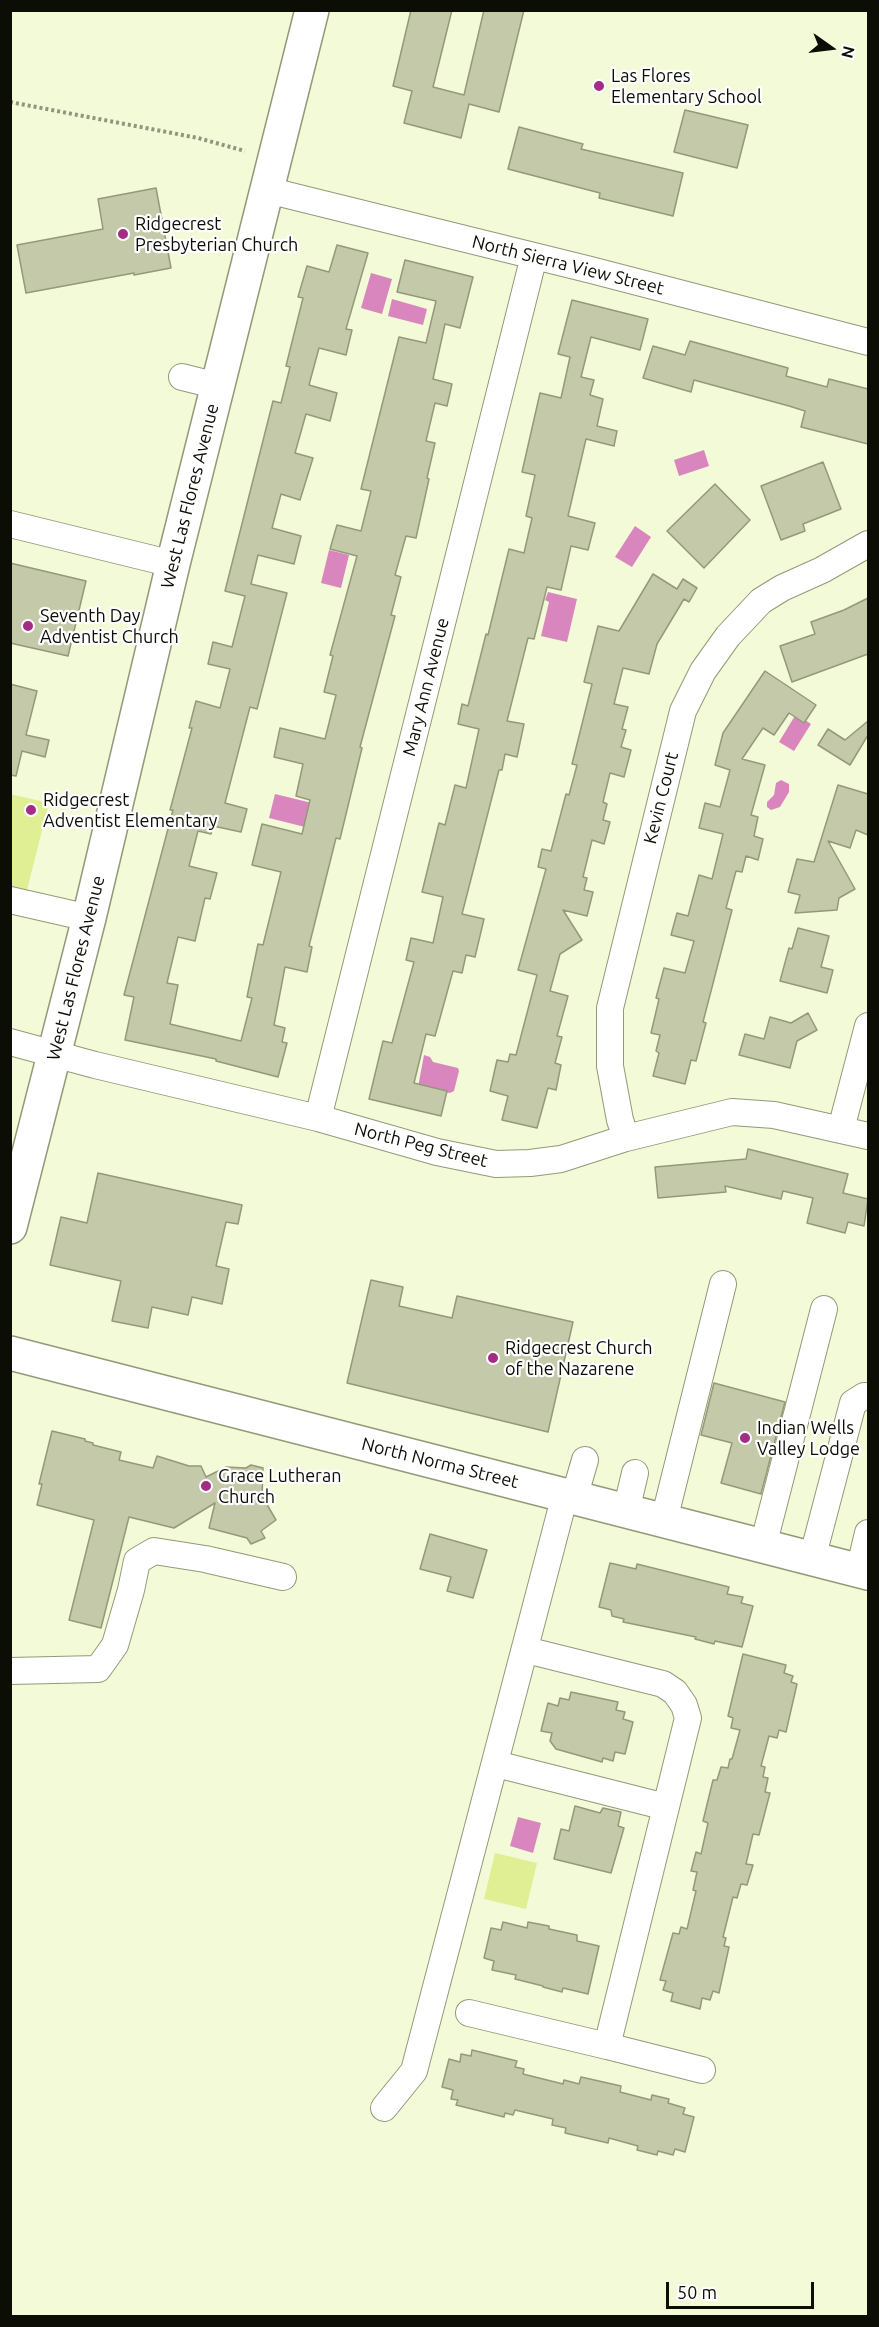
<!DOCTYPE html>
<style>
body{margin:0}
#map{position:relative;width:879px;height:2327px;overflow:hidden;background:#f3fad7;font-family:Ubuntu,sans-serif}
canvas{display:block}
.frame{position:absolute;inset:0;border:12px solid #0c0d04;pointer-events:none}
.north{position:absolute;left:801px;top:18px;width:60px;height:60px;-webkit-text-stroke:4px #fff;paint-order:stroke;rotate:104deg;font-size:16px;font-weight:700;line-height:24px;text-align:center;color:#0c0d04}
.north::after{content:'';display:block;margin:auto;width:21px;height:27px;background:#0c0d04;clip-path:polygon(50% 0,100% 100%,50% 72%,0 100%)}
.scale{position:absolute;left:666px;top:2282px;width:148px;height:27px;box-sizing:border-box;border:3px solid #0c0d04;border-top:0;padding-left:8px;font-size:18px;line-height:21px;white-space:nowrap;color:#0c0d04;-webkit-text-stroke:4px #fff;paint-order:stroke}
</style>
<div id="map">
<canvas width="879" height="2327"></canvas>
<div class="frame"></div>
<div class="north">N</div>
<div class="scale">50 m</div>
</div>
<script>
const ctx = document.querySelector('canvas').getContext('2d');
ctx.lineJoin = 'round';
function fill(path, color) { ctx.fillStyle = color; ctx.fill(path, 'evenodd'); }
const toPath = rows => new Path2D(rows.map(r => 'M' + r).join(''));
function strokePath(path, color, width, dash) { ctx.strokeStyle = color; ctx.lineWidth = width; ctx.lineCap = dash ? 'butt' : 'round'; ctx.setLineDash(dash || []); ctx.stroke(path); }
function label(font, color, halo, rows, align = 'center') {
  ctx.font = font + ' Ubuntu,sans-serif'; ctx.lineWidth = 4.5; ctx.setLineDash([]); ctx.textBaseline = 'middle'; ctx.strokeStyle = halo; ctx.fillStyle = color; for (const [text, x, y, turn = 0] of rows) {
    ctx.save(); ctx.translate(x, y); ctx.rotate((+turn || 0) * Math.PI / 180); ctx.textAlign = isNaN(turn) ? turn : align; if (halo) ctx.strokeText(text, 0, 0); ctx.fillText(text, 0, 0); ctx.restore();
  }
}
fill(toPath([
 [10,794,49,803,27,890,11,886],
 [495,1853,537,1863,526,1909,484,1899]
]), '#e0ef94');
fill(toPath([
 [371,273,392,279,382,314,361,308],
 [392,299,427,309,423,325,388,316],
 [704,450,709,466,679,476,674,460],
 [635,526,651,537,632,567,615,557],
 [329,550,349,555,341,588,321,583],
 [548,592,577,599,567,642,541,636,549,602,545,600],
 [796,714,811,724,794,751,779,742],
 [781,780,789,784,789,792,780,807,771,810,767,807,767,802,774,795,776,783],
 [275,794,312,803,305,827,269,818],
 [424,1055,430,1057,433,1062,458,1068,459,1071,454,1091,450,1093,418,1087],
 [518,1817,541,1823,533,1853,510,1846]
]), '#da86be');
const building = toPath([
 [411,10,452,10,433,87,464,95,484,10,524,10,499,112,469,104,461,138,404,123,412,91,393,86,411,10],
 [685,110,748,125,737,168,674,152,685,110],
 [519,127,583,144,581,149,683,173,673,216,599,198,600,193,508,169,519,127],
 [156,188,171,268,134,275,134,273,26,293,17,245,103,229,98,199,156,188],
 [337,245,368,253,346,329,352,330,346,355,319,348,309,385,337,393,330,421,306,414,295,453,313,458,300,500,281,494,272,528,301,536,294,564,258,555,251,584,287,593,257,709,250,707,225,803,247,809,241,832,213,826,211,834,198,831,189,866,217,873,210,899,205,898,195,941,178,937,167,983,178,985,170,1024,241,1041,252,998,247,997,258,944,263,945,281,872,252,865,262,824,302,834,310,800,296,796,303,764,274,757,280,728,325,739,336,695,324,692,333,656,330,655,357,556,330,549,337,525,361,531,371,491,361,489,399,337,426,343,436,301,397,292,405,260,473,277,460,328,445,324,433,379,452,384,447,406,435,403,426,441,435,443,427,478,429,479,416,538,406,536,395,575,401,577,391,615,395,616,360,747,362,748,340,839,336,838,309,946,312,947,307,972,285,967,274,1025,285,1028,282,1042,287,1043,278,1077,216,1061,216,1059,125,1040,134,997,124,995,173,810,170,810,192,728,189,728,196,701,220,708,230,669,208,664,213,642,232,647,245,596,225,591,273,401,281,403,290,367,286,366,303,298,298,297,307,266,329,272,337,245],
 [572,300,648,319,640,350,591,337,581,377,594,380,590,395,603,399,597,426,617,431,614,446,586,439,568,516,595,523,588,550,571,546,561,590,547,587,534,639,528,638,507,721,524,724,517,757,505,754,502,770,499,770,462,914,484,919,475,957,466,955,462,973,453,971,435,1036,426,1034,414,1083,447,1091,441,1116,369,1099,383,1041,392,1043,414,962,406,960,411,938,433,943,443,897,422,892,439,823,445,825,455,785,466,788,479,729,458,724,462,704,468,706,486,634,488,635,509,549,524,553,532,518,526,516,535,475,522,472,540,393,561,398,570,357,558,354,572,300],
 [690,341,788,368,786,376,827,387,829,379,868,389,868,444,801,427,805,411,789,406,694,380,691,392,643,378,653,346,685,355,690,341],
 [823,462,841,509,803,524,805,531,781,540,761,486,823,462],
 [715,484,750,520,704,568,667,531,715,484],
 [10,563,86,581,68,656,10,643,10,563],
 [653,574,677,589,683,579,697,588,689,602,684,599,657,644,649,674,623,668,614,704,628,707,622,729,626,730,621,747,631,750,624,777,610,773,603,802,607,804,603,820,610,822,604,844,592,840,583,877,587,878,584,890,593,892,587,916,563,910,582,940,560,954,550,991,568,996,557,1036,562,1037,555,1063,561,1065,556,1090,548,1088,537,1128,502,1120,508,1096,490,1091,497,1060,508,1062,510,1054,516,1055,537,975,518,970,546,869,538,867,542,849,551,851,566,794,569,795,577,765,572,764,592,684,584,682,598,626,619,631,653,574],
 [868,598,868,654,792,682,780,646,815,634,811,622,844,610,868,598],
 [765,671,816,705,804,723,789,713,774,735,763,728,742,759,765,765,751,815,758,817,754,836,763,839,758,860,746,856,742,872,736,871,726,908,732,910,703,1022,706,1023,696,1061,691,1060,685,1084,653,1076,659,1053,656,1051,660,1035,651,1033,659,999,656,998,664,968,685,973,694,941,671,935,677,913,688,916,699,875,712,879,723,834,699,828,705,803,720,807,730,770,715,765,723,733,765,671],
 [10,684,37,691,26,735,49,740,45,757,22,751,16,776,10,775,10,684],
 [868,721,868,735,850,765,818,745,828,729,845,740,868,721],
 [838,785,868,794,868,835,856,830,850,848,828,841,855,889,839,898,837,910,795,913,800,895,788,892,797,859,814,862,838,785],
 [798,928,829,936,821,967,833,970,827,993,780,981,789,948,792,949,798,928],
 [808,1013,817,1030,797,1041,790,1068,739,1055,745,1034,764,1039,770,1017,791,1023,808,1013],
 [748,1149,848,1174,843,1193,868,1199,864,1226,848,1222,845,1233,807,1223,813,1198,783,1191,781,1199,725,1186,726,1192,658,1198,655,1167,746,1159,748,1149],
 [98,1173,242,1205,238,1224,226,1222,216,1266,229,1269,222,1304,192,1297,188,1315,152,1307,148,1328,112,1321,121,1281,50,1265,61,1217,87,1223,98,1173],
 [371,1280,403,1287,399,1306,452,1318,457,1296,573,1322,548,1432,347,1383,371,1280],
 [714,1383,785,1402,761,1494,721,1483,732,1443,701,1435,714,1383],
 [52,1431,85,1439,85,1441,93,1443,93,1445,121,1452,119,1460,153,1468,157,1456,189,1466,201,1466,206,1477,226,1467,246,1468,251,1465,263,1468,262,1496,276,1520,261,1531,265,1538,251,1544,247,1538,209,1528,215,1503,174,1528,129,1517,101,1628,69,1620,94,1520,37,1505,42,1484,39,1484,52,1431],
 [430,1534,487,1550,473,1598,447,1591,451,1577,420,1569,430,1534],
 [610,1563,636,1569,637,1564,729,1587,727,1594,743,1597,741,1603,753,1606,742,1647,715,1641,714,1644,695,1639,696,1637,623,1622,624,1619,612,1616,611,1610,599,1607,610,1563],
 [743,1654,786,1665,784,1673,793,1676,791,1682,797,1684,786,1732,779,1730,777,1738,769,1736,761,1766,765,1767,763,1777,768,1778,765,1792,770,1793,759,1835,753,1834,746,1864,753,1865,747,1885,741,1884,737,1898,733,1897,723,1937,726,1938,724,1946,729,1947,719,1993,713,1991,710,2000,702,1998,700,2009,671,2001,673,1993,663,1990,666,1981,660,1980,673,1933,679,1934,681,1927,687,1929,696,1891,693,1890,697,1872,691,1871,696,1852,701,1854,708,1823,703,1821,713,1780,717,1780,721,1767,728,1768,730,1759,732,1759,740,1730,731,1728,733,1718,728,1716,743,1654],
 [571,1692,618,1702,616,1710,625,1712,623,1719,633,1722,625,1754,615,1752,613,1761,603,1758,602,1762,556,1749,550,1741,552,1733,541,1731,548,1703,558,1706,560,1698,569,1700,571,1692],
 [575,1806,600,1813,603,1808,621,1812,618,1826,624,1828,611,1873,554,1859,561,1829,569,1831,575,1806],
 [503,1922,527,1928,528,1922,549,1926,549,1929,577,1935,577,1941,599,1946,588,1994,563,1988,562,1992,543,1987,543,1986,515,1979,516,1975,492,1970,494,1961,484,1958,491,1928,501,1930,503,1922],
 [472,2050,517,2061,515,2067,524,2069,523,2074,563,2084,564,2080,579,2084,581,2077,621,2086,620,2092,651,2100,652,2095,669,2099,668,2103,685,2108,683,2114,694,2117,685,2152,675,2149,673,2155,658,2151,657,2155,637,2150,638,2146,609,2138,608,2143,565,2133,566,2128,552,2125,553,2119,515,2110,513,2115,505,2113,504,2117,456,2105,458,2100,451,2099,453,2090,442,2087,449,2059,460,2062,461,2054,471,2056,472,2050]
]);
fill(building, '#c4caa9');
strokePath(building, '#939979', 1.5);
const minor = toPath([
 [267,190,591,270,868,342],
 [182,377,218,386],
 [10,524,173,564],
 [10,900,89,918],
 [10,1042,95,1065,318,1118,437,1152,496,1164,530,1163,561,1159,626,1138,732,1112,774,1115,868,1136],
 [318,1118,534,256],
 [841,1129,868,1026],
 [626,1138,620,1120,610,1066,610,1008,683,711,703,671,728,636,761,601,782,588,822,570,868,544],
 [574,1498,585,1460],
 [626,1511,635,1473],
 [664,1520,723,1284],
 [763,1546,824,1309],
 [812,1559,853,1403,864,1396,868,1396],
 [859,1571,868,1533],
 [526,1650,663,1684,675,1692,684,1705,688,1718,666,1807],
 [10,1671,98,1669,115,1645,131,1590,137,1561,154,1551,205,1559,283,1577],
 [469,2013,607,2046,666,1807,496,1764],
 [607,2046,702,2070],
 [384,2108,414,2071,565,1495]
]);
const major = toPath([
 [10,1227,89,918,173,564,312,10],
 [10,1353,868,1573]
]);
strokePath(minor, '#939979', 28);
strokePath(major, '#939979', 36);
strokePath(toPath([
 [10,102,198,138,245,151]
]), '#91957d', 4, [3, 3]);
strokePath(minor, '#fff', 26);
strokePath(major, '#fff', 33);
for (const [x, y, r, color] of [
 [599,86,6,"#a32c84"],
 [123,234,6,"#a32c84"],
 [28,626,6,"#a32c84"],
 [31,810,6,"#a32c84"],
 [493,1358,6,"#a32c84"],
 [745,1438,6,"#a32c84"],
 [206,1486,6,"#a32c84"]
]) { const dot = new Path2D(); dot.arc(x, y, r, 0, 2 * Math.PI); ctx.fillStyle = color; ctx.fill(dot); strokePath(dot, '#fff', 2); }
label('18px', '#0c0d04', '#fff', [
 ["Las Flores",611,76],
 ["Elementary School",611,97],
 ["Ridgecrest",135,224],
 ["Presbyterian Church",135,245],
 ["Seventh Day",40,616],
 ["Adventist Church",40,637],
 ["Ridgecrest",43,800],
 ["Adventist Elementary",43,821],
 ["Ridgecrest Church",505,1348],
 ["of the Nazarene",505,1369],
 ["Indian Wells",757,1428],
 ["Valley Lodge",757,1449],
 ["Grace Lutheran",218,1476],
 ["Church",218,1497]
], 'left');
label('18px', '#0c0d04', '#fff', [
 ["North Sierra View Street",568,265,14],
 ["West Las Flores Avenue",190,496,-76],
 ["Mary Ann Avenue",426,687,-76],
 ["Kevin Court",661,798,-76],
 ["West Las Flores Avenue",76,968,-76],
 ["North Peg Street",421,1145,14],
 ["North Norma Street",440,1463,14]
]);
</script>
